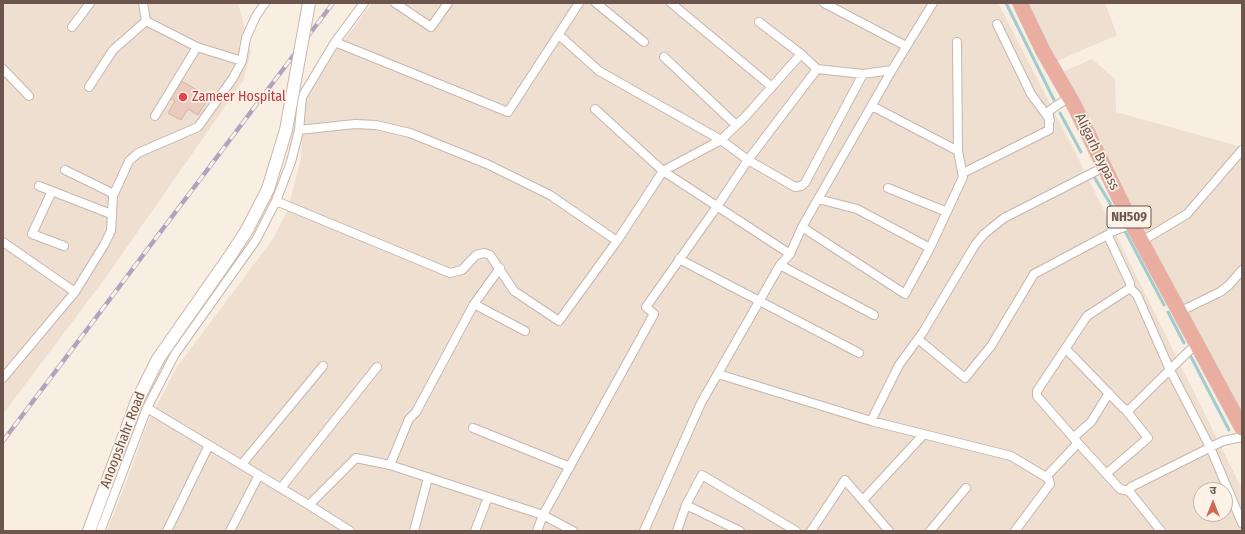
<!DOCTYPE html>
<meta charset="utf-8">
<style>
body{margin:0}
#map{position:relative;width:1245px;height:534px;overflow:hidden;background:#f8eee2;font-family:"Fira Sans Condensed","Noto Sans Devanagari",sans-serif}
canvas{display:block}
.frame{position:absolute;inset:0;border:4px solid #6c554c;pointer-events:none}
.north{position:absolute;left:1193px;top:482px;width:40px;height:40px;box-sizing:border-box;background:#fcf2e7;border:1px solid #c2b3a9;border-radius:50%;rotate:0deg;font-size:11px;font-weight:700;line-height:16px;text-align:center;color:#6c554c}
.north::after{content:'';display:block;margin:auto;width:14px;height:18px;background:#d16957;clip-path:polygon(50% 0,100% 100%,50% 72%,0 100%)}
</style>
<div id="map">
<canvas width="1245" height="534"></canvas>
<div class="frame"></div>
<div class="north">उ</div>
</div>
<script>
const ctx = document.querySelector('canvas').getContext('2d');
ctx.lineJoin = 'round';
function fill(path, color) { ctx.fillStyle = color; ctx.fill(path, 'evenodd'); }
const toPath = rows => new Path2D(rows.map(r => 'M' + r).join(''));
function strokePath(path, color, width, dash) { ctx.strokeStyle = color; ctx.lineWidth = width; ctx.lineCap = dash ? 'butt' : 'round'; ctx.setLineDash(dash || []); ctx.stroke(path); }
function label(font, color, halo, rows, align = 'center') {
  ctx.font = font + ' "Fira Sans Condensed",sans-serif'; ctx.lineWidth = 3.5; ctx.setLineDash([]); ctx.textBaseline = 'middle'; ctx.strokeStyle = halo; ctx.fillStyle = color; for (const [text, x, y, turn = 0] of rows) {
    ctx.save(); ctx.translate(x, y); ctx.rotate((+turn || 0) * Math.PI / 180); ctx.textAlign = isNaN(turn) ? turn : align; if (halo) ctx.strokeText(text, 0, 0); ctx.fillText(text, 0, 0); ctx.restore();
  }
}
fill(toPath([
 [3,3,238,3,251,52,243,81,106,277,3,414],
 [372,3,998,3,1074,150,1242,489,1242,531,107,531,131,470,147,424,177,367,272,240,287,212,301,159,304,93],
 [1201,490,1225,490,1225,514,1201,514],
 [1025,3,1105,3,1117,35,1055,62],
 [1092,59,1115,79,1116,112,1242,147,1242,440,1058,74]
]), '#eedfd1');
strokePath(toPath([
 [1006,3,1054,100],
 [1060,113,1081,152],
 [1093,175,1120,220],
 [1125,231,1164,305],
 [1168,312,1184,343],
 [1189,353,1229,430]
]), '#a2cbce', 3);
const building = toPath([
 [178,79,209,97,198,115,188,109,181,120,168,113,175,101,167,97,178,79]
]);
fill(building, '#e9ccbd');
strokePath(building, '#d9b2a0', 1);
const street = toPath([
 [143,3,146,21,197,47,242,61],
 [395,3,431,27,448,3],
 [596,3,644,42],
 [671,3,772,87],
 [824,3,906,46],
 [759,22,801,54,817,69,863,74,892,70],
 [997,24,1031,94,1050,120],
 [72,27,90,3],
 [559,35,599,71,721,140,748,160,795,187,801,186,805,183,863,74],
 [335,42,508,112,579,3],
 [957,42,958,151],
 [664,57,736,125],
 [3,69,29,96],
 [89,87,113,50,146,21],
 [595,109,663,171,790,254],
 [155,116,197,47],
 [299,130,355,124,376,125,410,133,487,164,550,195,617,241],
 [65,170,114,194],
 [963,173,1049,130,1049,111,1069,97],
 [39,186,111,214],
 [888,188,947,212],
 [52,191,32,234,64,246],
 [818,199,857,209,930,248],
 [276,201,450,273,462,270,476,255,484,253,490,255,514,291,559,321,617,241,663,171,721,140,745,117,801,54],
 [802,227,905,294,930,248,963,177,958,151,872,106],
 [1142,241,1187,214,1242,150],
 [3,242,75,292],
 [679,259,859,353],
 [780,265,874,315],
 [1130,288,1137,295,1170,370,1210,447,1242,523],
 [474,304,525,331],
 [1179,312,1220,292,1229,285,1242,270],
 [918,339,965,378,991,346,1034,274,1109,234],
 [1066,349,1123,408,1127,410,1130,409,1197,343],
 [718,374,871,421,1011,456,1046,477,1049,480,1050,484,1015,531],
 [3,378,75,292,104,245,111,231,113,196,129,161,138,153,198,127,233,78,242,61,246,38,256,16,265,3],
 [147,408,309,505,356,458,390,465,543,515,537,531],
 [871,421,899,365,923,332,975,245,984,234,1004,218,1104,167],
 [473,428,570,467],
 [1074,437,1091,422,1109,393],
 [1078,443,1120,489,1129,491],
 [242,464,323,366],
 [390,465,409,419,416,412,474,304,500,268],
 [1106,474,1148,438,1125,409],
 [1046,477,1078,443,1037,396,1037,391,1087,316,1130,288,1130,283,1108,236,1111,232,1132,224],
 [281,488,377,367],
 [863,500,923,435],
 [309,505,350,531],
 [686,505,740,531],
 [101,529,147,408,175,354,256,240,276,201,291,162,299,130,302,97,335,42,364,3],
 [167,531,209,445],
 [230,531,259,475],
 [414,531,428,478],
 [475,531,488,497],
 [573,531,543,515,654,314,646,307,718,205,748,160,817,69],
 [644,531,701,403,780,265,790,254,802,227,892,70,933,3],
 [677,531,686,505,702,475,796,531],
 [811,531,845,480,889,531],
 [930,531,966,488],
 [1161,531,1129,491,1131,487,1223,441,1242,437]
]);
const secondary = toPath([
 [89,531,137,401,158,359]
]);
const highway = toPath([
 [1020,3,1043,51,1074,105,1132,224,1242,428]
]);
strokePath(street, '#c7b5ab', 10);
strokePath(secondary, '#ccb7ab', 14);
strokePath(highway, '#d6cfcd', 16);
strokePath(street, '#fff', 8);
strokePath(secondary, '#fff', 12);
strokePath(highway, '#eaaea1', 15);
const rail = toPath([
 [3,441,333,3]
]);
strokePath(rail, '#b0a3bf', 4.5);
strokePath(rail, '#fcf2e7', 3, [9]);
const secondaryBridge = toPath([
 [158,359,228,259,247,230,268,189,286,130,309,3]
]);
strokePath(secondaryBridge, '#ccb7ab', 14, []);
strokePath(secondaryBridge, '#fff', 12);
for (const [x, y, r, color] of [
 [183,97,5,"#e0444e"]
]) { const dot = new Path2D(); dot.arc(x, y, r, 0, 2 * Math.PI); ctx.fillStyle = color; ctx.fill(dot); strokePath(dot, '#fcf2e7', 1.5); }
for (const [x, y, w] of [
 [1129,217,44]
]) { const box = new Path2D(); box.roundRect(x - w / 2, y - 11, w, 22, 3); ctx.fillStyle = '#fcf2e7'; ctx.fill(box); strokePath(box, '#6c554c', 1); }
label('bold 13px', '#6c554c', null, [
 ["NH509",1129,217]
]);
label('14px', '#be3a42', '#fcf2e7', [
 ["Zameer Hospital",192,97]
], 'left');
label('14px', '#6c554c', '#fcf2e7', [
 ["Aligarh Bypass",1097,152,64],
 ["Anoopshahr Road",123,440,-69]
]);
</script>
